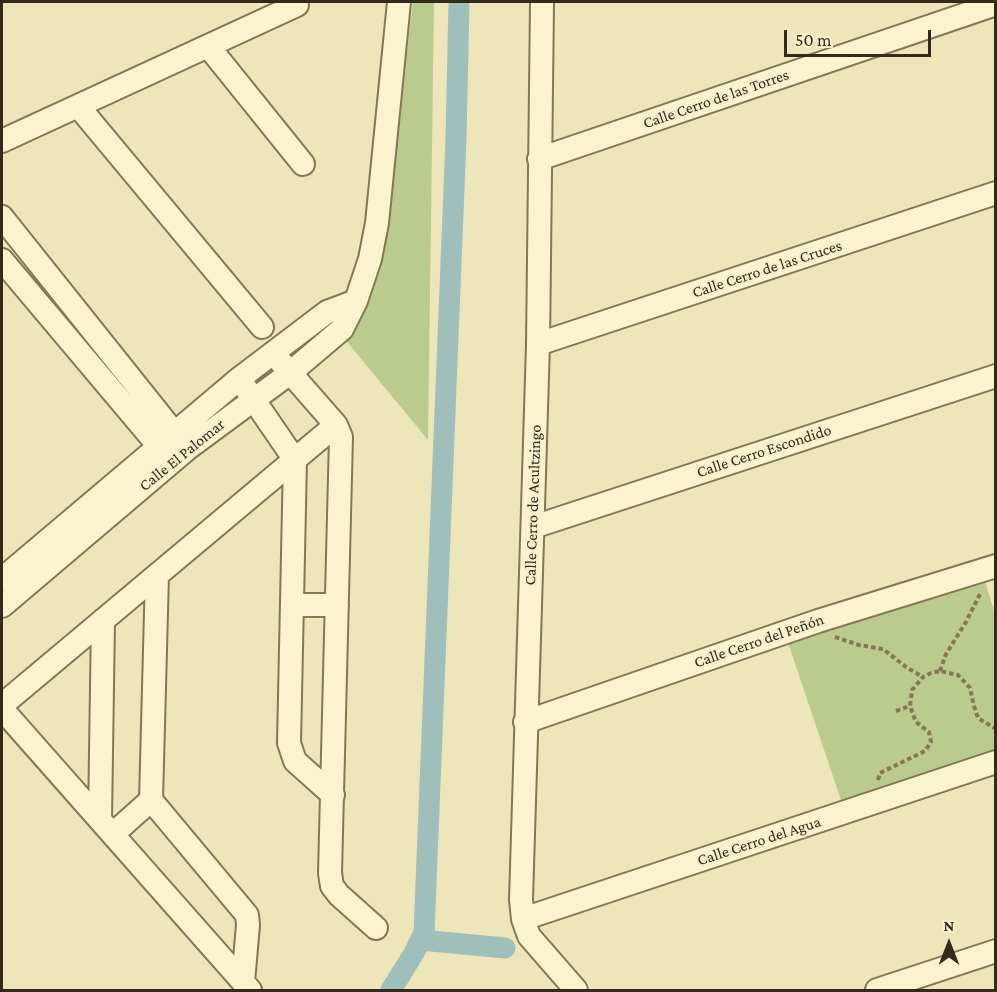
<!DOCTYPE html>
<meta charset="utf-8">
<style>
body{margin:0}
#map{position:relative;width:997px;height:992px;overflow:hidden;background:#ede6bb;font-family:"Crimson Pro",serif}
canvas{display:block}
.frame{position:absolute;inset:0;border:3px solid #332b1a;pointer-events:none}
.north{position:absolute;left:919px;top:914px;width:60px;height:60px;-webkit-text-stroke:4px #f5f0cb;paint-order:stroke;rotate:0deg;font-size:16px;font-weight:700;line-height:24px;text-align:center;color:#332b1a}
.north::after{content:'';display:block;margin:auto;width:21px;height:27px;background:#332b1a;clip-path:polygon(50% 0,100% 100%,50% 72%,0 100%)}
.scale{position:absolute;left:784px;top:30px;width:147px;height:27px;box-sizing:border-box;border:3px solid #332b1a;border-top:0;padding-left:8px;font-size:18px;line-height:21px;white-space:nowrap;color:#332b1a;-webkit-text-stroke:4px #f5f0cb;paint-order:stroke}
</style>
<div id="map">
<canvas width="997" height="992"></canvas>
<div class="frame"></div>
<div class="north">N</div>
<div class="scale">50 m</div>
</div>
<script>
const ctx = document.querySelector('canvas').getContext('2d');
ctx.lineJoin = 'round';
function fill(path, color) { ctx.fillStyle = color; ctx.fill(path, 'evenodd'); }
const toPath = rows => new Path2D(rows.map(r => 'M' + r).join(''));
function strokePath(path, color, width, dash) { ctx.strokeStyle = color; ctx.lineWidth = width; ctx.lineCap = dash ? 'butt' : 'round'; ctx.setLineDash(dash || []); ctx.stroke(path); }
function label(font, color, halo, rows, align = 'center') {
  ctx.font = font + ' "Crimson Pro",serif'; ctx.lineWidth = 4.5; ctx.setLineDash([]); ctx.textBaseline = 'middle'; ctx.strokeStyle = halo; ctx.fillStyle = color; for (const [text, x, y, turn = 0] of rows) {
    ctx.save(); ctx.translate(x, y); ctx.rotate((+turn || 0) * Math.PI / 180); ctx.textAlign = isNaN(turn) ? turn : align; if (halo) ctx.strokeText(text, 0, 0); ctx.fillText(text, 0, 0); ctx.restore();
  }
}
fill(toPath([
 [413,2,434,2,428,440,343,337,361,311,373,290,380,269],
 [992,567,985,581,995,614,995,762,845,812,784,631]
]), '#bbcb90');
strokePath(toPath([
 [421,940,505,948],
 [391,990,414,953,424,933,456,139,459,2]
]), '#a0beba', 21);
const minor = toPath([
 [542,2,538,344,521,900,523,919,529,936,576,990],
 [208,46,303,164],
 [78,106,262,327],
 [2,141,297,5],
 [539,159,996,4],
 [2,217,184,445],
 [2,260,167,456],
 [538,344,996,193],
 [273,353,336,425,341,437,330,873,332,886,339,895,376,928],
 [245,387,295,460,289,743,295,761,333,795],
 [533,527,996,376],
 [2,579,240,378,327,312,356,301],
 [293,605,337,605],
 [2,606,187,449,290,373,342,329,356,301,370,259,377,223,399,2],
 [2,705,336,425],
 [2,709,250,990],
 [525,722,818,621,996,566],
 [151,800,247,915,248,925,243,982],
 [100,819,103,620],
 [113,834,151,800,157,575],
 [523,919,996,762],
 [877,990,996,951]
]);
strokePath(minor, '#857655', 26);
strokePath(toPath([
 [835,637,859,645,883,649,906,667,923,677],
 [940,671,946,654,966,622,981,592],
 [896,711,910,706],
 [878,780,880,773,925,751,931,742,929,732,916,722,910,706,912,690,923,677,931,673,940,671,958,675,970,688,974,706,978,718,996,729]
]), '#857655', 4, [4.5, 3]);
strokePath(minor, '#f9f3ce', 22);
label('16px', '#332b1a', '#f5f0cb', [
 ["Calle Cerro de las Torres",716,99,-19],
 ["Calle Cerro de las Cruces",767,269,-18],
 ["Calle Cerro Escondido",764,451,-18],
 ["Calle El Palomar",182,455,-39],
 ["Calle Cerro de Acultzingo",533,505,-88],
 ["Calle Cerro del Peñón",759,641,-19],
 ["Calle Cerro del Agua",759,841,-18]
]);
</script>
